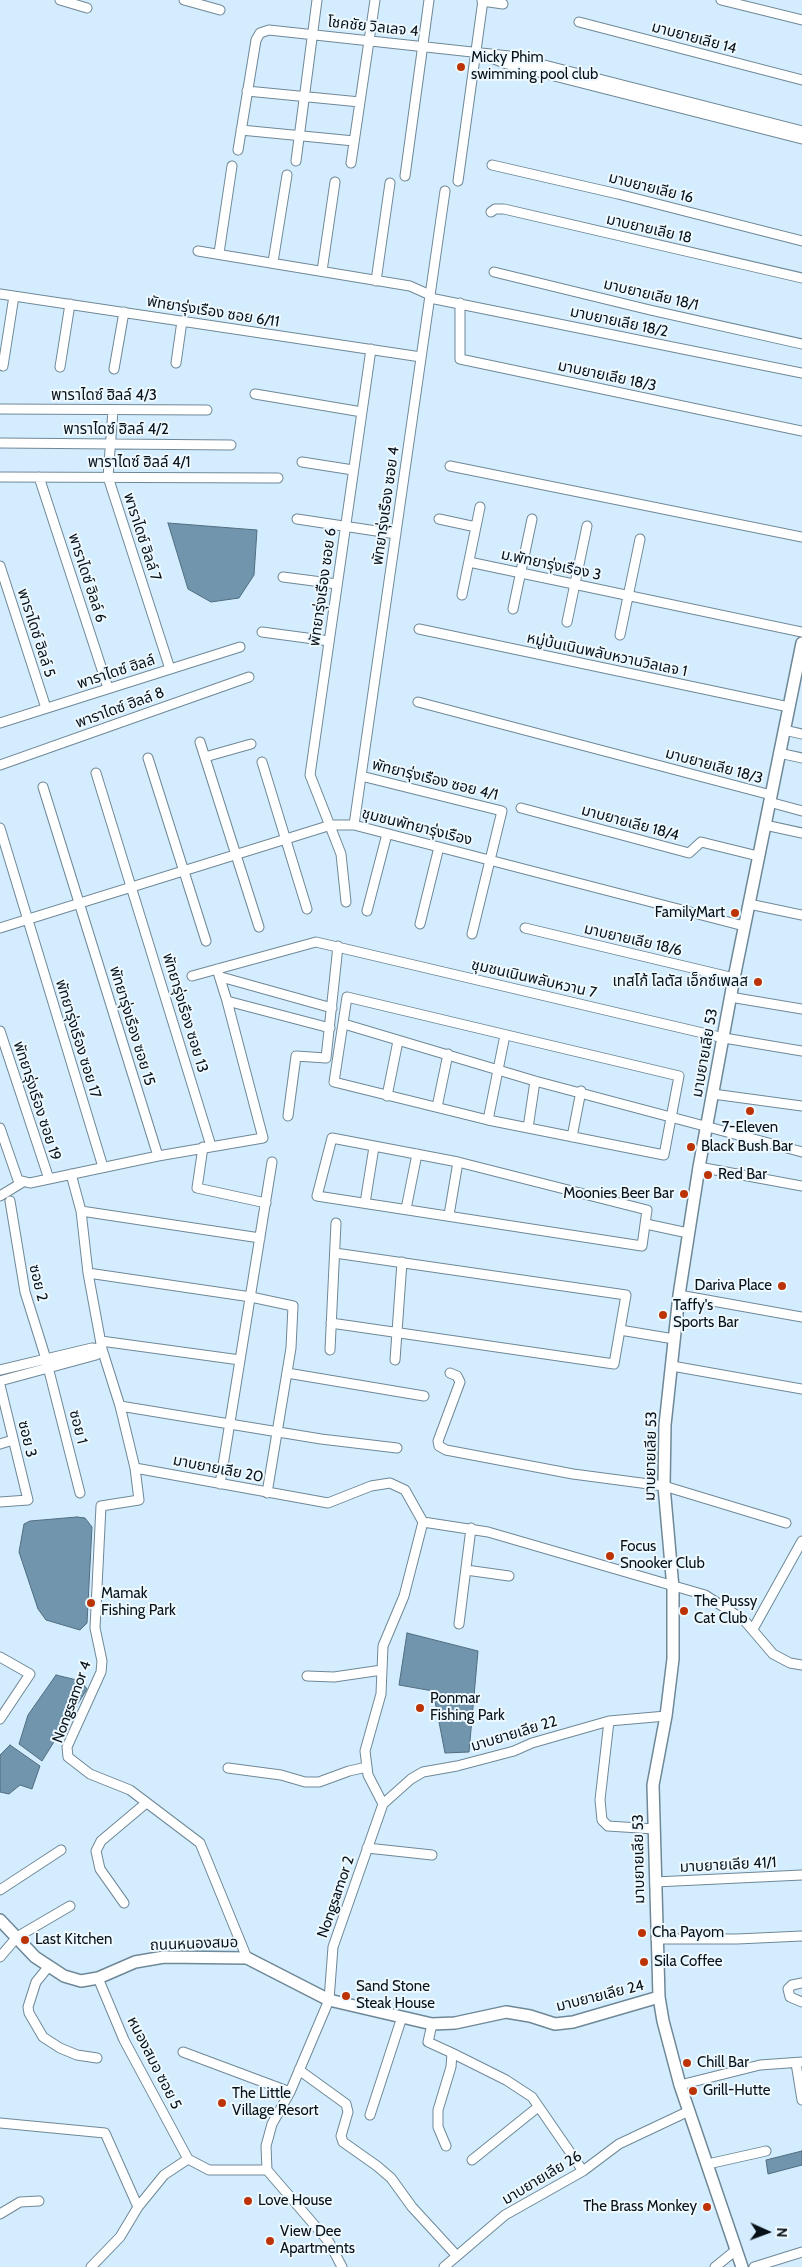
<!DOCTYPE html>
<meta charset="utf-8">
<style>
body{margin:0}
#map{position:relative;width:802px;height:2267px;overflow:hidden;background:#d3edff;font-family:Cabin,sans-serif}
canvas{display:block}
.north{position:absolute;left:742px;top:2207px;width:50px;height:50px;-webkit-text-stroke:4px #edf8ff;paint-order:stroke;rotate:92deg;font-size:14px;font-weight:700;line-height:20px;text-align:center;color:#081117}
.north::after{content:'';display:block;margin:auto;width:18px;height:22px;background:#081117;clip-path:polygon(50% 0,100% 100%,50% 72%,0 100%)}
</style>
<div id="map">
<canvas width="802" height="2267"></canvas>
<div class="north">N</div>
</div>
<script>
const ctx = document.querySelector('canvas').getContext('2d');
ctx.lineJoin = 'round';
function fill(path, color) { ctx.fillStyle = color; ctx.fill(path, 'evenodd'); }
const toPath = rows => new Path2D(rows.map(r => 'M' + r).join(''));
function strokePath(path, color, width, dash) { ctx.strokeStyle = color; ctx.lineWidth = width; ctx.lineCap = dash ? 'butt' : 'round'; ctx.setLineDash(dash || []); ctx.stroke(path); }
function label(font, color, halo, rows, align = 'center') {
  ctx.font = font + ' Cabin,"Noto Sans Thai",sans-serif'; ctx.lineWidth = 4; ctx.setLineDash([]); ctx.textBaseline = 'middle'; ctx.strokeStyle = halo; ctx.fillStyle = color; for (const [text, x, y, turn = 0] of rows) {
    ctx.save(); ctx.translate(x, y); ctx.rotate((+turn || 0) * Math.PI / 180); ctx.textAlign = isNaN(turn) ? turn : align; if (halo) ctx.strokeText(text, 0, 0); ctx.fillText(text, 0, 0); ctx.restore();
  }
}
const water = toPath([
 [168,523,257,530,254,575,239,598,211,602,188,589,168,523],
 [77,1517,85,1518,92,1527,87,1623,80,1630,46,1620,38,1609,19,1552,24,1524,30,1521,77,1517],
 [407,1633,478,1651,469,1752,445,1753,433,1691,399,1685,407,1633],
 [56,1675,81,1681,87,1689,42,1761,19,1744,28,1715,56,1675],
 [10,1745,40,1766,32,1789,20,1785,9,1794,0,1792,0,1755,10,1745],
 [802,2151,802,2165,768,2174,766,2160,802,2151]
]);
fill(water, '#7095ad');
strokePath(water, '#516d80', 1);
const minor = toPath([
 [60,0,87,8],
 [184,0,220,10],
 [721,0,802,20],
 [482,1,503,4],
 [579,22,802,80],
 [489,57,507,64,802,139],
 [247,91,360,102],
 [241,130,354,141],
 [238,150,256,40,260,33,269,30,509,56,802,131],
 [296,161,317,0],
 [351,163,375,0],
 [492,165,618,194,802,241],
 [405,176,429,0],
 [458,181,483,0],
 [491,212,495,209,504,209,802,278],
 [198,251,410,286,430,295],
 [219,253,232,166],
 [273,262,287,175],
 [322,271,335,182],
 [494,272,650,310,802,344],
 [376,281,390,183],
 [0,294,421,357],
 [430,298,802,373],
 [460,303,460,359,802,431],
 [176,363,182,321],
 [3,366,14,296],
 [60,367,70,304],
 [114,369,124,312],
 [255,394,362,412],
 [0,409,207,410],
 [113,410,108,477,170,669],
 [0,443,231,445],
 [302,462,353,470],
 [450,466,802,537],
 [0,477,278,478],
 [39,477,108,688],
 [297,519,396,534],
 [439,519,476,527],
 [469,562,802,632],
 [0,566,46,708],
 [283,577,337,584],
 [462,595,480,507],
 [513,609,532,519],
 [567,622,587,526],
 [419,629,789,707],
 [262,632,329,641],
 [620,635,640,539],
 [418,702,771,795],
 [0,723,240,647],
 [784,730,802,734],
 [200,742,259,927],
 [779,753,802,758],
 [205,757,251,744],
 [148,758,206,941],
 [262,762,307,909],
 [0,765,249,677],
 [96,773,211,1146],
 [361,776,502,811,472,934],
 [43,787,158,1156],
 [769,802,802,811],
 [521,808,689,853,701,842,758,856],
 [354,825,445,191],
 [765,825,802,833],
 [0,828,103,1167],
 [346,902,341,854,310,775,371,349],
 [749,904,802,915],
 [367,911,387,834],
 [420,924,439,847],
 [0,928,331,825,354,825,744,926],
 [525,928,734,978],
 [192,976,316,942,724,1038,802,1051],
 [221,977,332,1008],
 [347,997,679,1076,664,1155,488,1120,334,1082,347,997],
 [730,997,802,1009],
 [227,1001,330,1028],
 [344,1024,535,1081,802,1152],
 [0,1031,49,1179],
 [713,1094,802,1106],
 [387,1096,398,1041],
 [437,1107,448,1054],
 [288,1116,296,1056,326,1058,338,946],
 [488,1120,505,1035],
 [0,1128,18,1180,30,1183,158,1156,263,1138,227,1001,217,969],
 [528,1128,535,1081],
 [572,1137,581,1091],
 [332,1138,458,1162,647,1210,642,1246,317,1196,332,1138],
 [203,1147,197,1188,266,1203],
 [699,1167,802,1186],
 [71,1174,81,1211,88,1273,102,1349,120,1406,135,1468,139,1500,101,1506,95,1628,102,1661,101,1672,67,1747,68,1757,90,1774,130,1790,200,1843,247,1958],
 [0,1196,23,1182],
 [10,1201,25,1292,46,1359,80,1493],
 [365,1203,374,1147],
 [406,1209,417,1154],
 [81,1211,260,1238],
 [449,1215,458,1162],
 [646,1224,688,1233],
 [88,1273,251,1297,293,1306,291,1348,267,1493],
 [679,1295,802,1317],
 [331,1323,614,1364,626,1295,335,1253],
 [620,1330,674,1339],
 [101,1341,240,1360],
 [330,1350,336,1223],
 [395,1360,402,1262],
 [672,1366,802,1389],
 [0,1370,92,1348,102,1349],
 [287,1373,424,1396],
 [450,1373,457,1376,460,1382,438,1441,439,1446,446,1450,573,1474,664,1486,786,1523],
 [0,1381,96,1355,102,1349],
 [0,1385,28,1500,0,1502],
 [120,1406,321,1439,397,1448],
 [0,1444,13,1440],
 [135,1468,328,1503,371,1486,390,1483,405,1490,423,1522,488,1532,705,1595,744,1620,773,1654,790,1663,802,1665],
 [220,1484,272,1162],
 [466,1570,509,1576],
 [459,1624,471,1528],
 [753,1629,802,1541],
 [0,1657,30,1674,0,1719],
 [307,1676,334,1677,382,1670],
 [609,1721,600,1800,602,1820,608,1826,654,1829],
 [228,1768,281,1775,305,1782,319,1782,349,1771,367,1767],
 [383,1804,368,1775,365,1751,381,1694,383,1646,404,1596,423,1522],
 [367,1848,432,1855],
 [655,1882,802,1875],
 [0,1890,61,1850],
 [124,1903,100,1869,96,1851,101,1841,145,1804],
 [656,1939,737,1939,802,1936],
 [0,1957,17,1937,70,1906],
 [49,1966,36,1982,28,2007,29,2013,43,2037,60,2048,77,2055,97,2058],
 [98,1978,124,2040,188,2159],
 [802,1983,792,1985,788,1989,790,1997,802,2002],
 [432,2024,428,2042,452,2053,451,2067,438,2110,438,2127,446,2146],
 [183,2052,290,2092],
 [452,2053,506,2080,532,2097,583,2171],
 [796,2063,802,2100],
 [299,2070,346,2104,348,2112,341,2136,343,2142,377,2166,391,2178,412,2207,457,2256],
 [680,2085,760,2065,802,2062],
 [370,2115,402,2017],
 [0,2123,105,2133,138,2207],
 [188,2159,209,2170,267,2170],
 [472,2160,538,2107],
 [708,2164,766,2151],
 [267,2170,266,2146,272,2124,290,2092,329,2000,333,1947,383,1804,411,1779,423,1772,457,1766,514,1751,532,1743,609,1721,666,1716],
 [267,2170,329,2242,342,2267],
 [0,2214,20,2202,39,2201],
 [91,2267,120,2237,138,2207,164,2175,188,2159],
 [444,2267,505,2215,583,2171,619,2144,689,2111],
 [715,2267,736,2250],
 [754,2267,802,2252]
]);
const tertiary = toPath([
 [0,1920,35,1957,64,1976,81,1981,98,1978,135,1962,164,1957,247,1958,329,2000,432,2024,455,2023,506,2012,530,2016,555,2024,573,2022,659,1997],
 [742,2267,680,2085,663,2021,659,1997,653,1785,666,1716,673,1659,673,1588,664,1486,665,1425,679,1295,699,1167,734,978,802,643]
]);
strokePath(minor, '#6f8897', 11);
strokePath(tertiary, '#6f8897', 14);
strokePath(minor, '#fff', 9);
strokePath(tertiary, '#fff', 11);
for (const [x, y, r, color] of [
 [461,67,5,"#bc3305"],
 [735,913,5,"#bc3305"],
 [758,982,5,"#bc3305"],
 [750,1111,5,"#bc3305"],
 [691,1147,5,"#bc3305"],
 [708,1175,5,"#bc3305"],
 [684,1194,5,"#bc3305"],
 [782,1286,5,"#bc3305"],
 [663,1315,5,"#bc3305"],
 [610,1556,5,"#bc3305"],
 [91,1603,5,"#bc3305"],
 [684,1611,5,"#bc3305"],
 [420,1708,5,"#bc3305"],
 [642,1933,5,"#bc3305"],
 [25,1940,5,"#bc3305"],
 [644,1962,5,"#bc3305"],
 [346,1996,5,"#bc3305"],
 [687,2063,5,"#bc3305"],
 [693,2091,5,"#bc3305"],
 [222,2103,5,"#bc3305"],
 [248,2201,5,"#bc3305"],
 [707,2207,5,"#bc3305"],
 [270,2241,5,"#bc3305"]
]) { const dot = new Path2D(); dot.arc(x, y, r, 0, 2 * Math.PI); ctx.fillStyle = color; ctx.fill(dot); strokePath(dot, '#edf8ff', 2); }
label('15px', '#081117', '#edf8ff', [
 ["โชคชัย วิลเลจ 4",373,27,6],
 ["มาบยายเลีย 14",694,38,15],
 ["มาบยายเลีย 16",651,188,14],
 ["มาบยายเลีย 18",649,229,13],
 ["มาบยายเลีย 18/1",651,295,13],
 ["พัทยารุ่งเรือง ซอย 6/11",213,312,9],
 ["มาบยายเลีย 18/2",619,322,12],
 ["มาบยายเลีย 18/3",607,376,12],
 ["พาราไดซ์ ฮิลล์ 4/3",104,396],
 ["พาราไดซ์ ฮิลล์ 4/2",116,430],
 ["พาราไดซ์ ฮิลล์ 4/1",139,463],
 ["พัทยารุ่งเรือง ซอย 4",386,506,-82],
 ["พาราไดซ์ ฮิลล์ 7",142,537,72],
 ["ม.พัทยารุ่งเรือง 3",551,565,12],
 ["พาราไดซ์ ฮิลล์ 6",87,578,72],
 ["พัทยารุ่งเรือง ซอย 6",323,587,-82],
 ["พาราไดซ์ ฮิลล์ 5",36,633,72],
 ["หมู่บ้นเนินพลับหวานวิลเลจ 1",607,655,12],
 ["พาราไดซ์ ฮิลล์",116,672,-18],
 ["พาราไดซ์ ฮิลล์ 8",120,708,-20],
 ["มาบยายเลีย 18/3",714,766,15],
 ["พัทยารุ่งเรือง ซอย 4/1",435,780,14],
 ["มาบยายเลีย 18/4",630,823,15],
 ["ชุมชนพัทยารุ่งเรือง",417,827,14],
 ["มาบยายเลีย 18/6",633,940,13],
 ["ชุมชนเนินพลับหวาน 7",534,979,13],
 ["พัทยารุ่งเรือง ซอย 13",185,1013,73],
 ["พัทยารุ่งเรือง ซอย 15",132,1026,73],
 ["พัทยารุ่งเรือง ซอย 17",78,1039,73],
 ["มาบยายเลีย 53",705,1053,-80],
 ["พัทยารุ่งเรือง ซอย 19",37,1101,72],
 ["ซอย 2",38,1283,76],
 ["ซอย 1",78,1427,76],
 ["ซอย 3",27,1439,76],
 ["มาบยายเลีย 53",651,1456,-89],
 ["มาบยายเลีย 20",218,1469,11],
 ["Nongsamor 4",72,1702,-70],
 ["มาบยายเลีย 22",514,1734,-17],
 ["มาบยายเลีย 53",639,1859,-91],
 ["มาบยายเลีย 41/1",728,1865,-3],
 ["Nongsamor 2",336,1897,-71],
 ["ถนนหนองสมอ",194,1944,-2],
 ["มาบยายเลีย 24",600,1996,-14],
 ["หนองสมอ ซอย 5",154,2063,63],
 ["มาบยายเลีย 26",542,2178,-31]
]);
label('15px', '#081117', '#edf8ff', [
 ["Micky Phim",471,58],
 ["swimming pool club",471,75],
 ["FamilyMart",725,913,"right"],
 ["เทสโก้ โลตัส เอ็กซ์เพลส",748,982,"right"],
 ["7-Eleven",750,1128,"center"],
 ["Black Bush Bar",701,1147],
 ["Red Bar",718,1175],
 ["Moonies Beer Bar",674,1194,"right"],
 ["Dariva Place",772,1286,"right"],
 ["Taffy's",673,1306],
 ["Sports Bar",673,1323],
 ["Focus",620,1547],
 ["Snooker Club",620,1564],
 ["Mamak",101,1594],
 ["Fishing Park",101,1611],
 ["The Pussy",694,1602],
 ["Cat Club",694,1619],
 ["Ponmar",430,1699],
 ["Fishing Park",430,1716],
 ["Cha Payom",652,1933],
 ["Last Kitchen",35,1940],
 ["Sila Coffee",654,1962],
 ["Sand Stone",356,1987],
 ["Steak House",356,2004],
 ["Chill Bar",697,2063],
 ["Grill-Hutte",703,2091],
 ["The Little",232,2094],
 ["Village Resort",232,2111],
 ["Love House",258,2201],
 ["The Brass Monkey",697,2207,"right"],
 ["View Dee",280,2232],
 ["Apartments",280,2249]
], 'left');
</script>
